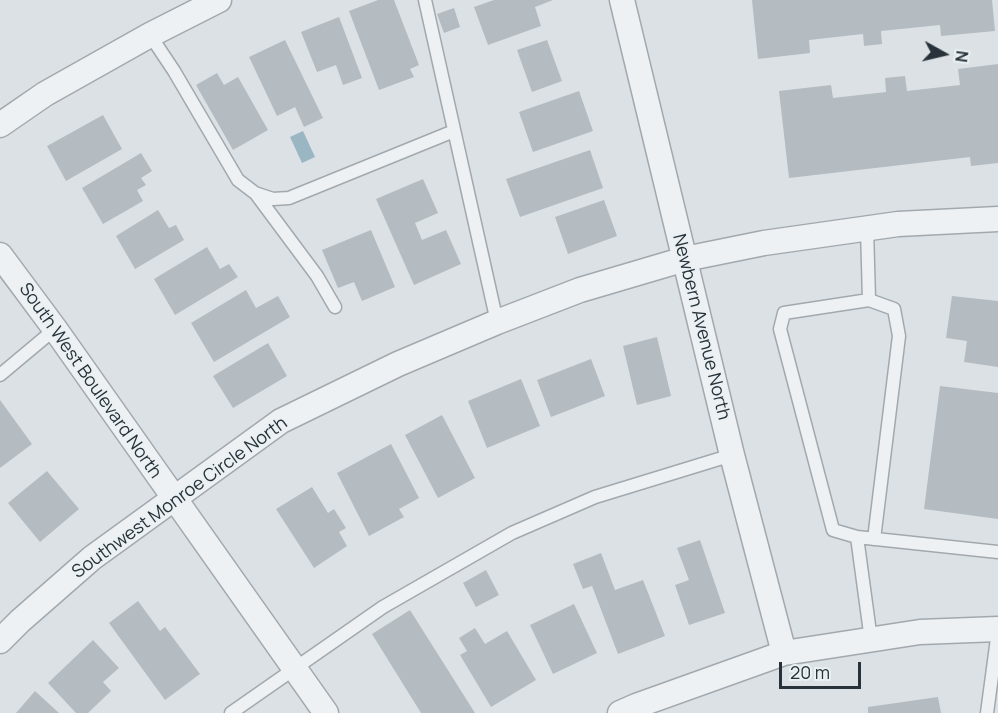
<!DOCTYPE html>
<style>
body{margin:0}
#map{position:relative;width:998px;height:713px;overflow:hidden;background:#dce1e5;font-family:Manrope,sans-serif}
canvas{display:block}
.north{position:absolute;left:914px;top:24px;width:60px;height:60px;-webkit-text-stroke:4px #ebf0f3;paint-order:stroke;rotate:98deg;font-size:16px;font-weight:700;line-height:24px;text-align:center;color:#27323a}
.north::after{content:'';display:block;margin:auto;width:21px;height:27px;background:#27323a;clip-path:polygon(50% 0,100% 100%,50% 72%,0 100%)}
.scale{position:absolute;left:779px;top:662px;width:82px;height:27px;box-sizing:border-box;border:3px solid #27323a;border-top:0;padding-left:8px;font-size:18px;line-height:21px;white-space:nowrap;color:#27323a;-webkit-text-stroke:4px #ebf0f3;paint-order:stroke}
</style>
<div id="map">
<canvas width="998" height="713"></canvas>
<div class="north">N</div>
<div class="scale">20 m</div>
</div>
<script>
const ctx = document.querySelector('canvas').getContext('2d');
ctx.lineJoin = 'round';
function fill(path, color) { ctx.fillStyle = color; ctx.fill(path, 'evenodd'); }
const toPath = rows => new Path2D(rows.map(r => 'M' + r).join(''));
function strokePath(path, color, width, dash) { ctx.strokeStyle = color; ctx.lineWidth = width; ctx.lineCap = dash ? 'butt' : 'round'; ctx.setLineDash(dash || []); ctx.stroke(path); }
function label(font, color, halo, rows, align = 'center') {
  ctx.font = font + ' Manrope,sans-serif'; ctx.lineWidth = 4.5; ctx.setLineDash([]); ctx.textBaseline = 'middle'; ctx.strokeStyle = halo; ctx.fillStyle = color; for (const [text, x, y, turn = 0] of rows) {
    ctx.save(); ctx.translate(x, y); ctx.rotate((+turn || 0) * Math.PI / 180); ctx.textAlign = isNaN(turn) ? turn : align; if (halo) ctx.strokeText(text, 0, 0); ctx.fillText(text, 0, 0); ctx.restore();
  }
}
fill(toPath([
 [303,131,315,157,302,163,290,137]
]), '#9ab6c2');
fill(toPath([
 [378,0,394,0,419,65,410,69,414,77,379,90,349,11],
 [494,0,553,0,535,7,541,26,488,45,474,7],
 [752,0,992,0,995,31,941,36,940,25,881,31,882,44,864,46,863,34,809,40,810,53,758,59],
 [454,8,460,27,444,33,437,14],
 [339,17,362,78,343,85,336,65,317,72,301,32],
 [285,40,323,118,304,127,295,107,277,116,249,57],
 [547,40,562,81,532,92,517,50],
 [998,64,998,163,971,166,970,157,789,178,779,91,831,85,833,98,886,92,885,78,905,76,907,91,960,85,958,69],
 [217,73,224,85,238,77,268,130,233,150,196,85],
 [579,91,593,131,533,152,519,112],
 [103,115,122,149,66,181,47,146],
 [590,150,603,188,520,217,506,179],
 [141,153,152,171,141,178,146,185,137,190,143,201,103,224,82,188],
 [423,179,438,213,415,223,422,240,446,230,461,264,414,285,376,199],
 [604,200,617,236,568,254,555,217],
 [158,210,169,228,176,225,184,240,135,269,116,236],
 [371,230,395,287,362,301,354,282,338,288,322,250],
 [207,247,220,269,229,264,238,277,175,315,154,279],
 [246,290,256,308,278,296,290,317,214,362,191,323],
 [952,296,998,301,998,367,964,362,967,341,946,338],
 [657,337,671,396,637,405,623,346],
 [268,343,287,376,233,408,213,376],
 [591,359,605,396,551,417,537,380],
 [521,379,540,426,487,448,468,401],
 [940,386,998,393,998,519,924,509],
 [0,400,32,444,0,468],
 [442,415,475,478,438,498,405,435],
 [391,444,419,498,399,509,404,517,369,536,337,473],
 [47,471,79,509,40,542,8,503],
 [312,487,328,513,334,509,346,528,339,532,347,546,314,568,276,509],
 [700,540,725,613,689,625,675,585,689,580,677,548],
 [601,553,615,590,643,580,665,636,618,654,592,586,583,589,573,564],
 [486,570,499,595,476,607,463,583],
 [138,601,160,631,165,627,200,674,165,700,109,623],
 [574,604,597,653,553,674,530,625],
 [410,610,475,713,421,713,372,634],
 [475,628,485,644,507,631,536,680,491,707,460,655,467,651,459,638],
 [93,640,119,668,103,682,111,691,88,713,76,713,48,683],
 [35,691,59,713,16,713],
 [938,697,941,713,868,713,868,707]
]), '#b4bcc1');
const lane = toPath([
 [425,0,497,322],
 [150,35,174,71,238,180,255,193,273,199,289,198,454,131],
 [256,194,317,276,335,307],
 [869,300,894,309,899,336,874,539],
 [0,375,55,329],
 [857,537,833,530,780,329,784,313,869,300,867,228],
 [871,640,857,537,998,552],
 [231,713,383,607,512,533,595,497,732,455],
 [987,713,998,631]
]);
const street = toPath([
 [622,0,732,455,784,653],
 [0,125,45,94,150,35,219,0],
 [0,255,55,329,326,713],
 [0,641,20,621,92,558,281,421,398,364,497,322,580,290,685,259,764,243,898,224,998,219],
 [620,713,636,706,784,653,920,632,998,629]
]);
strokePath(lane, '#a2a9ae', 15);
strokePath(street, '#a2a9ae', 27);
strokePath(lane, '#eef1f4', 12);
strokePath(street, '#eef1f4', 24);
label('18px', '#27323a', '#ebf0f3', [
 ["Newbern Avenue North",701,327,76],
 ["South West Boulevard North",90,381,55],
 ["Southwest Monroe Circle North",180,498,-36]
]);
</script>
